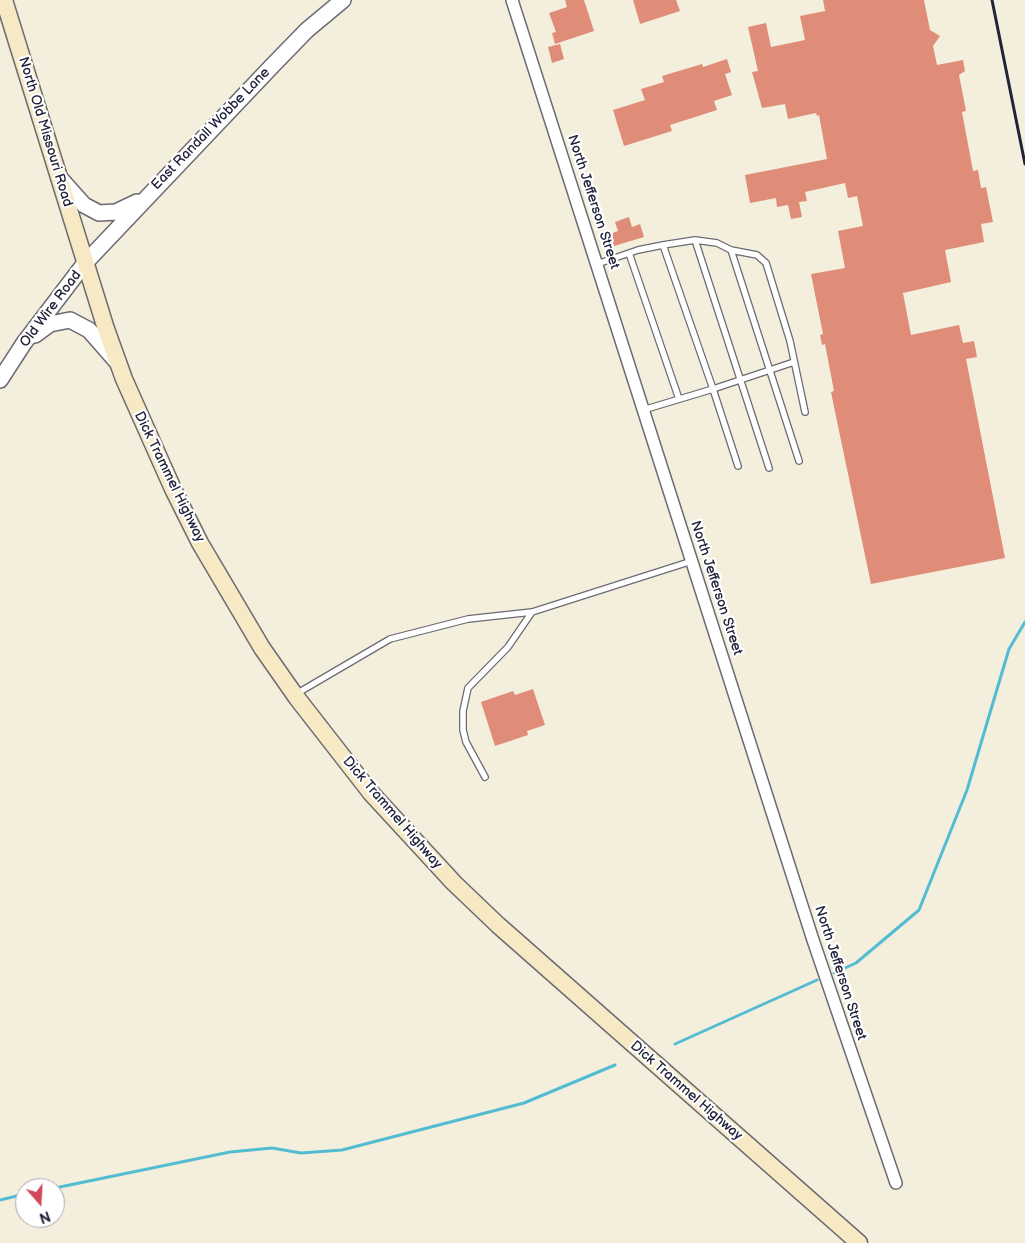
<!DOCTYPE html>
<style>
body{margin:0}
#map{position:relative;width:1025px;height:1243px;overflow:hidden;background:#f4efdc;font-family:"Balsamiq Sans",sans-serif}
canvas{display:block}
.north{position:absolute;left:15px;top:1178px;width:50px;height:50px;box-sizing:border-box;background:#fff;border:1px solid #a7a7b1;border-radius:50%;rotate:161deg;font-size:14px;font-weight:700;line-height:20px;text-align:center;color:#22223b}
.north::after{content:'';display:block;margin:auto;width:18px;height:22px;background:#d1495b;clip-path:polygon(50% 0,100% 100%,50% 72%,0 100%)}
</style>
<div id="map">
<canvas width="1025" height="1243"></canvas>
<div class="north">N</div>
</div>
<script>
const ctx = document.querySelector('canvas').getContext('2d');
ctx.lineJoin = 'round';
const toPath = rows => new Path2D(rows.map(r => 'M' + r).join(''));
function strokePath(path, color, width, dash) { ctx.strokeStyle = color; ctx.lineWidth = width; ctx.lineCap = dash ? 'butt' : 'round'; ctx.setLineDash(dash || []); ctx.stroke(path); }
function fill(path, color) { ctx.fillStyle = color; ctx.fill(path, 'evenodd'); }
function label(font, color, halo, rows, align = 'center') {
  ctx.font = font + ' "Balsamiq Sans",sans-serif'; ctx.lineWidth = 4.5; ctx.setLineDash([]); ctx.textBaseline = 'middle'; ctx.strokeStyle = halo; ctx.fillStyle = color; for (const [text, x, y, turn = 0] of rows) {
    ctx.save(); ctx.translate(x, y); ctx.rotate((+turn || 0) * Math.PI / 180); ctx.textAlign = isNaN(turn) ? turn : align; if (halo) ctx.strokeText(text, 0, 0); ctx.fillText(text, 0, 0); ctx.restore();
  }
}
strokePath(toPath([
 [834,973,856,963,919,910,967,790,1009,649,1025,622],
 [675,1044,817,980],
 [55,1188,230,1152,272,1148,301,1153,342,1150,524,1103,615,1065],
 [0,1200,25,1194]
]), '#54bcd2', 3);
fill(toPath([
 [565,0,584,0,594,31,555,44,552,33,556,32,549,13,567,7],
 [633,0,676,0,680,11,640,24],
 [823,0,924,0,930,30,940,36,933,46,937,65,963,60,965,71,959,75,966,111,962,112,973,171,978,170,981,188,986,187,993,222,981,224,984,242,945,250,951,282,903,293,911,335,959,325,963,343,974,341,977,357,966,359,1005,558,871,584,833,402,831,392,834,391,825,344,822,345,820,335,823,334,811,274,845,268,838,231,863,226,857,196,848,198,845,183,805,192,807,201,799,202,802,217,791,219,788,205,777,207,776,198,750,203,745,175,827,159,819,115,817,116,816,113,788,119,785,104,762,108,752,72,758,71,748,27,766,23,771,47,805,40,800,16,825,11],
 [560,44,564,59,552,63,548,47],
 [727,59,731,72,725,74,732,95,714,101,717,110,670,125,672,131,624,146,613,110,645,100,641,89,664,82,662,76,702,64,703,67],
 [629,217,632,227,640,224,644,237,614,246,610,234,618,231,615,222],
 [533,689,545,725,527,731,528,735,495,746,481,702,513,691,515,695]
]), '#df8d78');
const service = toPath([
 [695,240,769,468],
 [663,245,695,240,717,243,731,250,757,255,766,263,790,341,805,412],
 [731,250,799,461],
 [629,253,679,399],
 [597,264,638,250,663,245,713,389,643,410],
 [738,466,713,389,794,362],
 [296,694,390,639,468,619,532,612],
 [485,777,466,742,463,730,463,711,468,688,508,647,532,612,692,561]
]);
const minor = toPath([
 [512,0,813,940,896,1183]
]);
const tertiary = toPath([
 [59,177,84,205,99,213,116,212,137,202],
 [35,335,50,324,70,320,89,330,117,362],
 [0,380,24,343,85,263,272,66,307,30,343,0]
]);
const secondary = toPath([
 [4,0,106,329,124,379,173,489,200,543,262,648,297,698,371,793,454,883,498,925,859,1243]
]);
strokePath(service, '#6c6a73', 8);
strokePath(minor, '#6c6a73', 14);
strokePath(tertiary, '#6c6a73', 18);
strokePath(secondary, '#6c6a73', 19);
strokePath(service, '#fff', 5.5);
strokePath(minor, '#fff', 11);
strokePath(tertiary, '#fff', 15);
strokePath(secondary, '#f6e9c3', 16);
strokePath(toPath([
 [992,0,1025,164]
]), '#22223b', 3);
label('14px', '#22223b', '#fff', [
 ["East Randall Wobbe Lane",211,129,-46],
 ["North Old Missouri Road",45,132,73],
 ["North Jefferson Street",593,202,72],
 ["Old Wire Road",51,309,-53],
 ["Dick Trammel Highway",169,477,64],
 ["North Jefferson Street",716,588,72],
 ["Dick Trammel Highway",392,813,49],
 ["North Jefferson Street",840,973,72],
 ["Dick Trammel Highway",686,1091,41]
]);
</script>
